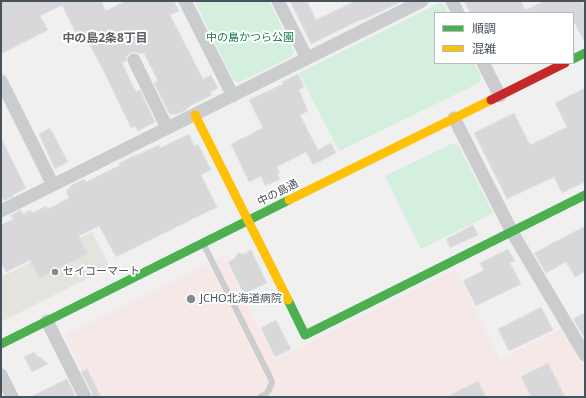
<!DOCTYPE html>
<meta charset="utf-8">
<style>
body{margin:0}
#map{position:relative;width:586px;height:398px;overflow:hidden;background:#f0f0f0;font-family:"Noto Sans","Noto Sans JP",sans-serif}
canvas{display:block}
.frame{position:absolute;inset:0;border:2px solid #47535c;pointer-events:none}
.legend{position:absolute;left:434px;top:12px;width:140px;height:52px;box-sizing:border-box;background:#fff;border:1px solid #b5babe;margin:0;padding:5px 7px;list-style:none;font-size:12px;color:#47535c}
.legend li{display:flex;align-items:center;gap:8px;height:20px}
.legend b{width:20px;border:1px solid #b5babe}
</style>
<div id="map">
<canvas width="586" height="398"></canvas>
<div class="frame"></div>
<ul class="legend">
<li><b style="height:5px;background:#4caf50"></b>順調</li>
<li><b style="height:5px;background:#ffc107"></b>混雑</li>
</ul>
</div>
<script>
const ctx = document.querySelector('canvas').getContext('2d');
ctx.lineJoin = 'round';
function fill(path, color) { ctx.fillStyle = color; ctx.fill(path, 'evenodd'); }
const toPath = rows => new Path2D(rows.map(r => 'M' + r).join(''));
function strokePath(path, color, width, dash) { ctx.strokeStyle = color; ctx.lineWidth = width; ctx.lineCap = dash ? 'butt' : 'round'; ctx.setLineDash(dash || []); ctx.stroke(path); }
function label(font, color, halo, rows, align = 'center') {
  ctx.font = font + ' "Noto Sans","Noto Sans JP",sans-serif'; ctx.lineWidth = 4; ctx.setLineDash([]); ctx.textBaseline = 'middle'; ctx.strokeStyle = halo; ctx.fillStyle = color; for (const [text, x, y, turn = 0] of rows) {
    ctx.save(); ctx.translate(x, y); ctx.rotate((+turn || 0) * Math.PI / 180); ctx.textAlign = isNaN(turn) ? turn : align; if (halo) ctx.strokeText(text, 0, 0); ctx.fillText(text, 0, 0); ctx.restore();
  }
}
fill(toPath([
 [92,232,110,267,1,322,1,277]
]), '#e5e3de');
fill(toPath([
 [223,257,275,360,455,270,500,359,563,328,585,362,585,397,95,397,66,339,68,334]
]), '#f6e8e7');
fill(toPath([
 [195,1,269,1,294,51,291,57,240,82,237,82,233,80],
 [439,3,444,5,448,13,435,13,435,63,474,63,481,77,479,83,339,151,299,73],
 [453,143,458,145,493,213,421,249,385,176]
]), '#d4efde');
const building = toPath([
 [1,1,101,1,106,11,125,1,174,1,179,11,170,15,203,79,211,75,218,88,210,92,212,95,190,106,186,110,175,115,174,113,170,115,154,83,158,81,144,53,140,54,135,52,130,53,127,56,126,61,122,63,136,92,140,90,155,122,138,131,135,126,131,128,104,72,88,41,81,44,62,5,40,16,48,30,1,54,1,1],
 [290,1,307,1,316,20,355,1,403,1,363,20,362,19,311,44,290,1],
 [464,1,521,1,525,10,544,1,582,1,585,7,585,43,573,20,573,13,470,13,464,1],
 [298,74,304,87,299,90,308,111,300,115,318,150,331,143,336,153,313,165,306,152,277,167,280,173,277,174,280,179,265,186,261,176,249,182,231,144,263,128,249,100,283,84,282,82,298,74],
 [585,88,585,182,562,193,554,177,507,199,474,133,514,113,530,145,567,127,555,103,585,88],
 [50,128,68,162,55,169,39,134,50,128],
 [189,134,194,146,198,144,211,170,201,175,217,207,116,257,99,226,79,236,88,254,39,278,30,260,6,272,1,262,1,225,13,219,11,215,21,210,23,214,31,210,32,213,46,206,48,209,69,198,66,191,70,188,70,186,84,179,86,182,120,165,119,163,134,156,135,156,159,145,160,148,189,134],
 [1,138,26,188,13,195,14,196,4,201,1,195,1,138],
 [473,225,478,235,450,248,446,239,473,225],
 [585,226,585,272,575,277,566,262,546,273,534,253,585,226],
 [508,249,515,261,510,263,521,284,476,306,463,281,484,270,480,263,508,249],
 [251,250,267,283,244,294,228,262,235,258,236,256,238,253,244,254,251,250],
 [541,307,553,330,509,351,498,329,541,307],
 [585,313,585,339,573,319,585,313],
 [276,320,291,349,275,357,261,328,276,320],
 [34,352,37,356,41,358,48,364,32,372,24,357,34,352],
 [548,363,565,397,531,397,521,377,548,363],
 [87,369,101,397,93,397,92,393,81,372,87,369],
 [67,379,76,397,30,397,67,379],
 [478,381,486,397,446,397,478,381]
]);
fill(building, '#d8d8da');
strokePath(building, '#e1e2e3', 1);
strokePath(toPath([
 [204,245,270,377,272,382,269,390,266,394,260,397]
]), '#caccce', 6);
strokePath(toPath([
 [185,1,233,96],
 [278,1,307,58],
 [452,1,458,13],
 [134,60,167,128],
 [483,63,500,96],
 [1,81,53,185],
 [454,118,512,232,585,355],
 [1,211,422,1],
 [47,321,85,397],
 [1,375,12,397]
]), '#caccce', 13);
strokePath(toPath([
 [573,59,585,53],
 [288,300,305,335,585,195],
 [1,344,289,200]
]), '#4caf50', 9);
strokePath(toPath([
 [195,115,288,300],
 [289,200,491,100]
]), '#ffc107', 9);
strokePath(toPath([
 [491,100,565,63]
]), '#c62828', 9);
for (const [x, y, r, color] of [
 [55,272,4,"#828a90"],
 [191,299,5,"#828a90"]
]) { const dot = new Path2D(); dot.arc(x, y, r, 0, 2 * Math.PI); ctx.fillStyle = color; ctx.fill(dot); strokePath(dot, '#fff', 1.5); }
label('11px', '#187e49', '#fff', [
 ["中の島かつら公園",250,38]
]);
label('11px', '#47535c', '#fff', [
 ["中の島通",278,193,-27]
]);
label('11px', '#47535c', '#fff', [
 ["セイコーマート",63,272],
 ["JCHO北海道病院",200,299]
], 'left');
label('bold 12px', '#5c5f64', '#fff', [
 ["中の島2条8丁目",105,39]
]);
</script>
